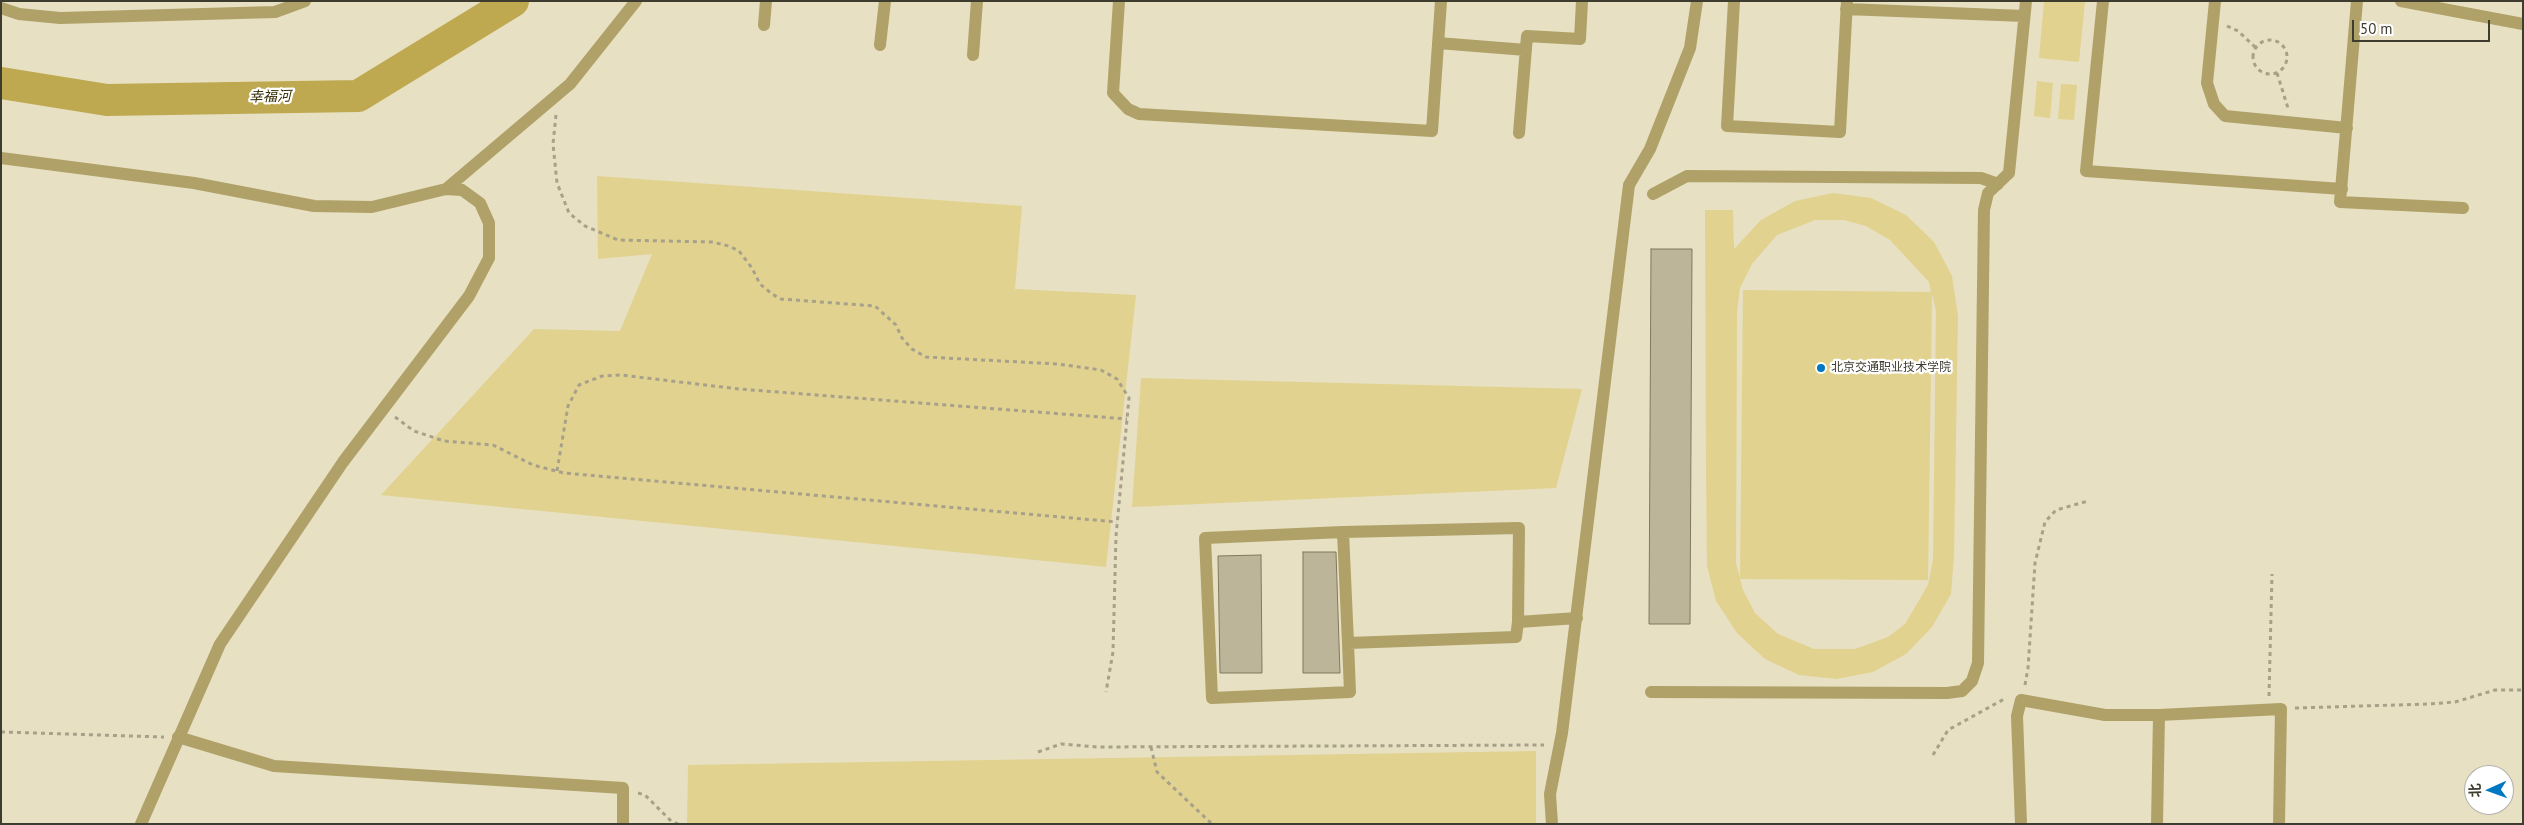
<!DOCTYPE html>
<meta charset="utf-8">
<style>
body{margin:0}
#map{position:relative;width:2524px;height:825px;overflow:hidden;background:#e7e0c2;font-family:"PT Sans","Noto Sans SC",sans-serif}
canvas{display:block}
.frame{position:absolute;inset:0;border:2px solid #3e3b2f;pointer-events:none}
.north{position:absolute;left:2464px;top:765px;width:50px;height:50px;box-sizing:border-box;background:#fff;border:1px solid #b2b1ac;border-radius:50%;rotate:268deg;font-size:14px;font-weight:700;line-height:20px;text-align:center;color:#3e3b2f}
.north::after{content:'';display:block;margin:auto;width:18px;height:22px;background:#0077c1;clip-path:polygon(50% 0,100% 100%,50% 72%,0 100%)}
.scale{position:absolute;left:2352px;top:20px;width:138px;height:22px;box-sizing:border-box;border:2px solid #3e3b2f;border-top:0;padding-left:6px;font-size:15px;line-height:18px;white-space:nowrap;color:#3e3b2f;-webkit-text-stroke:4px #fff;paint-order:stroke}
</style>
<div id="map">
<canvas width="2524" height="825"></canvas>
<div class="frame"></div>
<div class="north">北</div>
<div class="scale">50 m</div>
</div>
<script>
const ctx = document.querySelector('canvas').getContext('2d');
ctx.lineJoin = 'round';
function fill(path, color) { ctx.fillStyle = color; ctx.fill(path, 'evenodd'); }
const toPath = rows => new Path2D(rows.map(r => 'M' + r).join(''));
function strokePath(path, color, width, dash) { ctx.strokeStyle = color; ctx.lineWidth = width; ctx.lineCap = dash ? 'butt' : 'round'; ctx.setLineDash(dash || []); ctx.stroke(path); }
function label(font, color, halo, rows, align = 'center') {
  ctx.font = font + ' "PT Sans","Noto Sans SC",sans-serif'; ctx.lineWidth = 4.5; ctx.setLineDash([]); ctx.textBaseline = 'middle'; ctx.strokeStyle = halo; ctx.fillStyle = color; for (const [text, x, y, turn = 0] of rows) {
    ctx.save(); ctx.translate(x, y); ctx.rotate((+turn || 0) * Math.PI / 180); ctx.textAlign = isNaN(turn) ? turn : align; if (halo) ctx.strokeText(text, 0, 0); ctx.fillText(text, 0, 0); ctx.restore();
  }
}
fill(toPath([
 [2044,1,2085,1,2079,62,2039,58],
 [2037,81,2053,83,2050,118,2034,116],
 [2061,84,2077,85,2074,120,2058,119],
 [597,176,1022,206,1015,289,1136,295,1106,567,381,495,534,329,620,331,652,254,598,259],
 [1833,193,1871,198,1906,215,1934,242,1952,276,1958,316,1954,555,1951,594,1932,627,1906,654,1873,672,1836,679,1799,675,1765,659,1737,633,1716,601,1707,566,1706,468,1705,210,1733,210,1734,249,1761,220,1795,201],
 [1815,220,1844,220,1866,226,1890,240,1929,282,1931,292,1743,290,1740,578,1736,563,1737,312,1740,288,1752,264,1777,235],
 [1932,294,1936,311,1933,559,1928,585,1905,624,1888,637,1855,649,1814,649,1778,634,1755,613,1743,590,1740,579,1928,580],
 [1141,378,1582,389,1556,488,1132,507],
 [1536,751,1536,824,687,824,688,765]
]), '#e2d28f');
strokePath(toPath([
 [1,83,107,100,358,96,513,1]
]), '#bea950', 32);
const building = toPath([
 [1651,249,1692,249,1690,624,1649,624,1651,249],
 [1303,552,1336,552,1340,673,1303,673,1303,552],
 [1261,555,1262,673,1220,673,1218,556,1261,555]
]);
fill(building, '#bcb599');
strokePath(building, '#7f795e', 1);
strokePath(toPath([
 [2227,26,2238,31,2256,48],
 '2253 57a17 17 0 1 1 34 0a17 17 0 1 1-34 0Z',
 [2277,73,2288,108],
 [556,115,553,144,557,183,569,213,585,226,618,240,712,242,729,246,739,251,752,268,760,284,772,294,781,299,875,306,896,325,902,338,912,349,926,357,1058,364,1101,370,1117,379,1129,398,1116,536,1113,652,1106,692],
 [395,417,414,431,444,441,493,445,533,465,564,473,1117,522],
 [557,471,568,406,579,385,602,376,621,375,739,389,1127,419],
 [2025,685,2028,668,2035,563,2045,522,2056,510,2088,501],
 [2269,696,2272,574],
 [2295,708,2429,704,2455,702,2495,690,2523,690],
 [1,732,164,737],
 [1151,747,1157,772,1212,824],
 [1038,752,1061,744,1098,747,1544,745],
 [1933,755,1948,730,2006,698],
 [638,793,645,795,671,821,678,824]
]), '#a7a18a', 3, [4, 4]);
strokePath(toPath([
 [1119,1,1113,93,1128,109,1139,114,1432,131,1441,1],
 [1734,1,1727,126,1840,132,1847,1],
 [2103,1,2086,171,2342,189],
 [2215,1,2207,83,2214,104,2225,116,2347,128],
 [2357,1,2340,202,2463,208],
 [2401,1,2523,24],
 [1,8,19,14,60,18,275,12,305,1],
 [1846,9,2024,16],
 [764,25,766,1],
 [1438,43,1526,50],
 [880,45,885,1],
 [973,55,977,1],
 [1519,133,1527,36,1580,39,1582,1],
 [1,158,194,183,314,206,372,207,446,189,462,190,480,203,489,223,489,258,469,296,343,462,220,644,141,824],
 [446,189,570,84,636,1],
 [1653,194,1687,176,1981,178,1998,184],
 [1343,532,1205,538,1212,698,1350,692,1348,643],
 [1518,622,1519,528,1343,532,1348,643,1516,637,1518,622,1577,618],
 [1651,692,1947,693,1962,691,1972,681,1978,663,1984,210,1988,193,2009,173,2026,1],
 [178,737,274,766,623,788,623,824],
 [1552,824,1550,794,1562,733,1629,185,1650,149,1690,48,1697,1],
 [2021,824,2017,716,2021,700,2105,715,2159,715,2281,709,2279,824],
 [2157,824,2159,715]
]), '#afa168', 12);
for (const [x, y, r, color] of [
 [1821,368,5,"#0077c1"]
]) { const dot = new Path2D(); dot.arc(x, y, r, 0, 2 * Math.PI); ctx.fillStyle = color; ctx.fill(dot); strokePath(dot, '#fff', 2); }
label('12px', '#3e3b2f', '#fff', [
 ["北京交通职业技术学院",1831,368]
], 'left');
label('italic 14px', '#352c04', '#fff', [
 ["幸福河",270,97,-1]
]);
</script>
